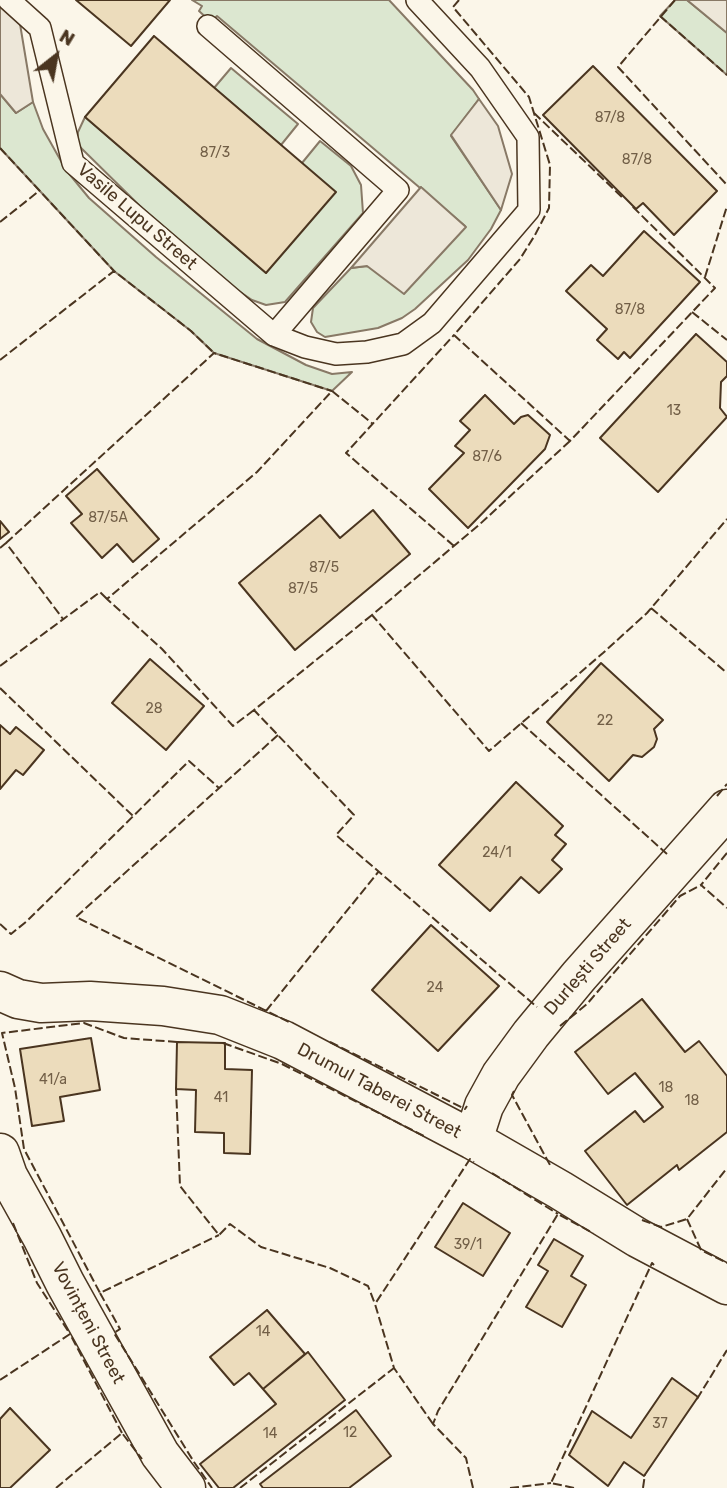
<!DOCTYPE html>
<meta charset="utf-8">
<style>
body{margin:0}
#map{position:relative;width:727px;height:1488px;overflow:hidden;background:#fbf6e9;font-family:Rubik,sans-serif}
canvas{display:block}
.north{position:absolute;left:21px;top:21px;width:70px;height:70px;-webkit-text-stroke:5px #fbf6e9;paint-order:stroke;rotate:31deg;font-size:19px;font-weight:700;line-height:28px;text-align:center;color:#4a3520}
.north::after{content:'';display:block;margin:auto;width:24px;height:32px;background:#4a3520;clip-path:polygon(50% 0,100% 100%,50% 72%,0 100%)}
</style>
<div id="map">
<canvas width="727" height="1488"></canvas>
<div class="north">N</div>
</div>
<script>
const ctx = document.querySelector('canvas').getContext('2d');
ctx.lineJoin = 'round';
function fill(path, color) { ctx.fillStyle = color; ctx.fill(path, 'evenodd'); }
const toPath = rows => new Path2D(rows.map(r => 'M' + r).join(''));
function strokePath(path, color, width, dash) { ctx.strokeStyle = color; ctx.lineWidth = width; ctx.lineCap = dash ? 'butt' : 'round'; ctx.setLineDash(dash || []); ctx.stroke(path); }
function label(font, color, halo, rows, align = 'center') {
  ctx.font = font + ' Rubik,sans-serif'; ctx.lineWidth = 5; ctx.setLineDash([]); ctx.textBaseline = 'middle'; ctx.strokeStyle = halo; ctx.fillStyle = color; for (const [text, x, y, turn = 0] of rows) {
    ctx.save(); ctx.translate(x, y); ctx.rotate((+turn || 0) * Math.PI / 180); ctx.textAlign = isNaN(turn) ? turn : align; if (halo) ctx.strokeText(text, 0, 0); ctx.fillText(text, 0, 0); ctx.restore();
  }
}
const green = toPath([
 [192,0,389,0,473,90,479,99,451,136,501,210,491,229,468,260,415,309,402,318,378,328,325,337,317,332,311,322,313,308,351,268,367,266,376,271,465,226,217,16,211,22,199,11,202,6,192,0],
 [675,0,687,0,727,33,727,75,660,16,675,0],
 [231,68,298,124,281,145,214,88,231,68],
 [0,94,16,113,33,102,43,129,66,170,89,198,156,257,257,339,306,365,332,374,352,372,332,391,214,353,191,331,114,271,0,148,0,94],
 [85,117,266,273,302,163,320,141,351,166,361,185,363,213,285,302,266,305,252,300,233,287,143,209,77,144,78,132,85,117]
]);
fill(green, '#dce7d0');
strokePath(green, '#887966', 2);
const parking = toPath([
 [687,0,727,0,727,33,687,0],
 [0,4,19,18,33,102,16,113,0,94,0,4],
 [479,99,498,126,512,174,501,210,451,135,479,99],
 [421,187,466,227,404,294,367,266,351,268,421,187]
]);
fill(parking, '#ede7d9');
strokePath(parking, '#887966', 2);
const building = toPath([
 [76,0,170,0,131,46,76,0],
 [154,36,336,192,266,273,85,117,154,36],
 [593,66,717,191,674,235,643,203,636,209,543,115,593,66],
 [644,231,700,282,630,358,624,352,618,359,597,340,607,329,566,291,591,265,603,276,644,231],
 [696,334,727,362,727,376,721,382,720,408,727,417,658,492,600,438,696,334],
 [485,395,514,424,521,417,528,415,550,435,545,449,468,528,429,489,464,453,455,446,470,430,460,421,485,395],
 [97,469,159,539,133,562,117,544,102,558,71,523,82,514,66,496,97,469],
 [373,510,410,554,295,650,239,583,320,515,340,538,373,510],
 [0,521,9,532,0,539,0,521],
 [150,659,204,706,166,750,112,703,150,659],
 [601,663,663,720,654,729,657,739,654,747,642,757,633,755,609,781,547,722,601,663],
 [0,725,10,734,16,727,44,750,23,775,16,770,0,789,0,725],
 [516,782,563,826,555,835,566,844,552,860,562,869,539,893,521,877,490,911,439,865,516,782],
 [431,925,499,986,438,1051,372,990,431,925],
 [642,999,685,1052,699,1041,727,1076,727,1132,679,1170,677,1165,627,1205,585,1151,635,1111,644,1122,663,1107,635,1073,608,1094,575,1052,642,999],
 [91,1038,100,1090,60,1097,64,1121,32,1126,20,1049,91,1038],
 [177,1042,225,1043,225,1069,252,1070,250,1154,224,1153,224,1133,195,1132,196,1090,176,1089,177,1042],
 [463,1203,510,1233,483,1276,435,1247,463,1203],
 [554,1239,583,1256,571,1276,586,1285,562,1327,526,1307,548,1271,538,1265,554,1239],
 [267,1310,305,1354,263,1389,249,1373,234,1385,210,1357,267,1310],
 [308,1352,345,1400,233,1488,219,1488,200,1464,276,1404,263,1389,308,1352],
 [672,1378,698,1397,644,1476,624,1462,608,1486,569,1455,592,1411,631,1438,672,1378],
 [10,1408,50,1450,10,1488,0,1488,0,1419,10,1408],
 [356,1410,391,1456,349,1488,263,1488,260,1484,356,1410]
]);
fill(building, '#ecdcbc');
strokePath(building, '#4a3520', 2);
const service = toPath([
 [9,0,40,28,73,163,274,335,305,347,336,354,367,352,403,344,432,323,529,210,528,137,480,68,417,0],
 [208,26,398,190,274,335]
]);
const minor = toPath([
 [0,991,18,999,41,1003,90,1001,163,1006,220,1015,283,1040,473,1140,560,1190,638,1238,727,1285],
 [473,1140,484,1106,501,1075,531,1034,579,976,727,809],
 [0,1153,8,1176,42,1237,65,1283,160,1454,186,1488]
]);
strokePath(service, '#4a3520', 24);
strokePath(minor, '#4a3520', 41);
strokePath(service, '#fbf6e9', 21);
strokePath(minor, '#fbf6e9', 38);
strokePath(toPath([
 [459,0,453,7,529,97,550,165,549,208,535,235,520,259,454,335,570,441,715,288,632,206],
 [675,0,618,67,727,185],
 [660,16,727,75],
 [534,113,624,199],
 [0,148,114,271],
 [0,222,39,191],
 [705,277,727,206],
 [692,312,727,340],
 [0,360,114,271,191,331,214,353],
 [570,441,480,524,372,615,489,751,603,653,647,613,727,519],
 [6,543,214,353,332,391],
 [454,546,346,453,454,335],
 [0,548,6,543,63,619],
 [651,608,727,673],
 [372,615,254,710,354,815,336,835,537,1007],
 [0,666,100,592,107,599],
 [0,688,133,816],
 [254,710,233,726,162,649,107,599,257,472,332,391,373,424],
 [521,723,667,854],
 [278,735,76,917,289,1022],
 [717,796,727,784],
 [727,853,701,885,727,908],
 [0,924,11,934,27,921,189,761,219,788],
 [266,1011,379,871],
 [560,1026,587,1004,680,896,701,885],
 [177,1042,124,1038,84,1023,2,1033,15,1088,24,1149,100,1293,219,1235],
 [330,1042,465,1109,467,1106],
 [223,1043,282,1064,426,1137],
 [176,1087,180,1186,219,1235,230,1224,261,1247,330,1268,368,1286,375,1304],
 [514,1091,512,1095,550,1165],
 [492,1173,558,1214],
 [687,1219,701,1250,727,1263],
 [642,1220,661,1227,687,1219,727,1168],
 [13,1223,37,1283,70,1334],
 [100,1293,120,1329,114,1333,194,1462,212,1488],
 [0,1380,70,1334,122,1433],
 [697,1399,727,1350],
 [433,1424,394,1368,375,1304,470,1159,474,1162],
 [56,1488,122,1433,142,1459],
 [240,1488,394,1368],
 [473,1488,466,1458,433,1424,438,1411,558,1214,593,1233],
 [510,1488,551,1483],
 [574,1488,551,1483,652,1263,654,1265],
 [643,1488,645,1474]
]), '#4a3520', 2, [9, 3.5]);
label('14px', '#725f47', null, [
 ["87/8",610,118],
 ["87/3",215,153],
 ["87/8",637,160],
 ["87/8",630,310],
 ["13",674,411],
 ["87/6",487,457],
 ["87/5A",108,518],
 ["87/5",324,568],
 ["87/5",303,589],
 ["28",154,709],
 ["22",605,721],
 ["24/1",497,853],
 ["24",435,988],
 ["41/a",53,1080],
 ["18",666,1088],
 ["41",221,1098],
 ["18",692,1101],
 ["39/1",468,1245],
 ["14",263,1332],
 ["37",660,1424],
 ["12",350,1433],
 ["14",270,1434]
]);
label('18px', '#4a3520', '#fbf6e9', [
 ["Vasile Lupu Street",137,217,41],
 ["Durlești Street",588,967,-49],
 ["Drumul Taberei Street",379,1091,28],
 ["Vovințeni Street",88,1323,62]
]);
</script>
